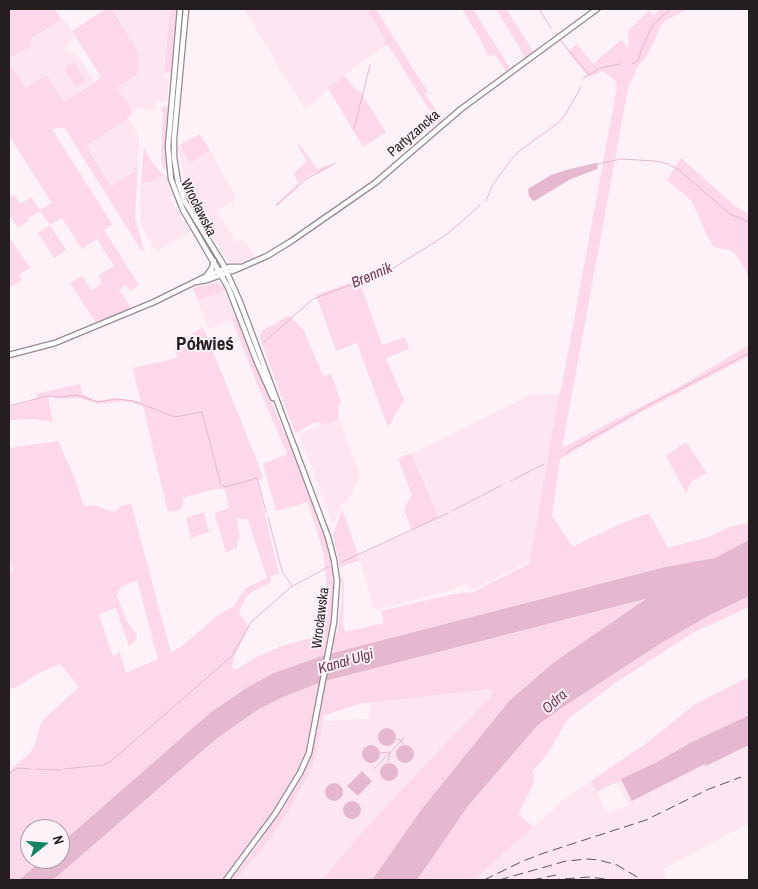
<!DOCTYPE html>
<meta charset="utf-8">
<style>
body{margin:0}
#map{position:relative;width:758px;height:889px;overflow:hidden;background:#fef1f7;font-family:"Archivo Narrow",sans-serif}
canvas{display:block}
.frame{position:absolute;inset:0;border:10px solid #241e21;pointer-events:none}
.north{position:absolute;left:20px;top:819px;width:50px;height:50px;box-sizing:border-box;background:#fef1f7;border:1px solid #a79da1;border-radius:50%;rotate:73deg;font-size:14px;font-weight:700;line-height:20px;text-align:center;color:#241e21}
.north::after{content:'';display:block;margin:auto;width:18px;height:22px;background:#138564;clip-path:polygon(50% 0,100% 100%,50% 72%,0 100%)}
</style>
<div id="map">
<canvas width="758" height="889"></canvas>
<div class="frame"></div>
<div class="north">N</div>
</div>
<script>
const ctx = document.querySelector('canvas').getContext('2d');
ctx.lineJoin = 'round';
function fill(path, color) { ctx.fillStyle = color; ctx.fill(path, 'evenodd'); }
const toPath = rows => new Path2D(rows.map(r => 'M' + r).join(''));
function strokePath(path, color, width, dash) { ctx.strokeStyle = color; ctx.lineWidth = width; ctx.lineCap = dash ? 'butt' : 'round'; ctx.setLineDash(dash || []); ctx.stroke(path); }
function label(font, color, halo, rows, align = 'center') {
  ctx.font = font + ' "Archivo Narrow",sans-serif'; ctx.lineWidth = 4; ctx.setLineDash([]); ctx.textBaseline = 'middle'; ctx.strokeStyle = halo; ctx.fillStyle = color; for (const [text, x, y, turn = 0] of rows) {
    ctx.save(); ctx.translate(x, y); ctx.rotate((+turn || 0) * Math.PI / 180); ctx.textAlign = isNaN(turn) ? turn : align; if (halo) ctx.strokeText(text, 0, 0); ctx.fillText(text, 0, 0); ctx.restore();
  }
}
fill(toPath([
 [112,9,170,9,163,77,169,79,167,102,156,101,156,110,137,108,133,112,117,87,138,52],
 [244,9,366,9,385,39,384,46,332,84,314,103,305,109],
 [64,19,76,38,69,42,70,44,64,49,66,52,70,50,73,55,76,53,95,82,64,102,26,88,9,62,9,59,32,45,30,39],
 [129,118,139,138,138,168,111,186,86,146],
 [180,145,190,163,210,151,237,199,217,211,235,241,238,242,245,241,255,258,245,262,230,263,227,261,205,223,202,221,193,206,192,197,184,176,178,146],
 [163,175,168,176,174,196,171,197,171,200,188,227,192,231,156,251,141,227,140,206,141,182,151,182],
 [226,290,236,318,208,329,198,301],
 [532,394,559,394,531,561,471,591,467,584,452,590,377,610,373,607,359,555,438,518,411,454],
 [339,419,360,476,346,503,342,504,335,521,332,522,299,434],
 [488,688,492,692,491,696,363,831,322,880,235,880,265,845,285,817,314,760,323,721,369,719,371,702],
 [749,745,749,823,663,869,667,880,473,880,562,801,591,781,607,813,620,809,628,805,616,781,621,779,632,801,705,764,707,766]
]), '#fde6f1');
fill(toPath([
 [9,9,55,9,62,20,30,39,32,45,9,59],
 [106,9,112,9,138,52,138,74,117,87,133,112,127,119,133,127,127,119,86,146,111,186,135,171,135,165,136,169,138,168,135,217,145,254,142,249,141,250,64,127,52,129,112,224,104,230,139,285,130,291,126,285,119,290,133,311,98,326,70,283,82,276,91,290,96,288,101,283,99,275,114,266,97,239,82,249,62,218,50,225,66,250,54,258,38,233,50,225,40,211,28,218,30,220,18,228,11,217,9,218,9,198,14,195,20,204,31,197,40,210,52,203,9,136,9,62,26,88,46,75,64,102,100,79,96,73,101,78,102,78,72,31],
 [170,9,178,9,172,72,170,73,164,72],
 [182,9,183,9,172,142,172,167,180,196,217,260,184,207,173,178,170,145],
 [366,9,376,9,412,67,428,92,425,94,444,122,440,127,388,45,384,46,385,39],
 [462,9,473,9,512,71,508,74,494,54,489,57,479,37],
 [496,9,506,9,532,49,535,54,527,60],
 [661,9,688,9,668,19,661,25,647,56,637,67,633,78,629,83,562,448,686,383,749,345,749,356,640,413,560,459,552,516,573,547,620,524,649,513,668,548,709,537,732,526,749,523,749,541,715,558,665,567,325,655,248,687,211,712,60,844,60,829,30,829,30,859,43,859,19,880,9,880,9,771,29,754,34,747,40,726,44,719,79,687,60,664,39,673,25,682,9,690,9,569,13,571,9,560,9,448,58,441,75,479,84,506,97,506,113,512,119,509,121,506,131,504,171,653,186,643,216,617,234,606,246,588,267,578,248,520,236,518,240,536,237,541,237,547,226,553,215,513,229,508,225,490,222,489,215,489,189,496,183,498,183,505,180,510,168,512,143,406,125,401,99,404,81,398,61,399,48,396,53,422,32,419,9,420,9,407,34,400,37,397,36,394,80,384,82,394,97,401,116,398,141,402,133,368,178,358,174,348,189,340,188,337,203,327,259,466,263,479,257,481,279,574,271,576,270,583,253,591,246,597,239,613,249,627,234,657,232,667,235,670,255,658,282,646,321,635,327,606,327,587,323,552,308,502,276,511,263,464,287,454,256,381,232,319,236,318,239,321,254,361,295,457,326,538,331,560,334,592,331,621,328,638,337,634,342,599,341,574,344,584,343,623,345,632,384,623,381,611,454,594,474,592,530,563,559,394,561,390,617,87,615,80,603,71,589,77,568,52,577,44,593,64,621,40,629,48,628,31,649,10,653,16],
 [137,580,158,659,126,673,120,652,113,657,99,614,116,608,129,646,136,640,137,635,126,620,117,595,121,587],
 [74,62,86,81,76,87,64,69],
 [344,75,354,88,361,93,386,132,363,147,328,88],
 [166,105,169,108,166,147,167,171,162,166,161,159,163,113,161,110,163,107],
 [200,134,210,151,190,163,180,145],
 [298,142,317,169,327,165,329,168,317,173,315,172,300,182,297,188,276,206,275,205,298,183,294,173,307,161,299,148],
 [144,147,151,161,163,175,151,182,141,182],
 [681,158,736,207,749,214,749,278,741,262,734,253,729,250,718,248,713,246,707,235,692,201,667,180],
 [11,239,30,268,19,275,22,280,11,287,9,284,9,240],
 [359,280,382,345,405,337,409,349,386,358,404,400,388,427,357,343,336,351,316,295],
 [214,283,218,283,222,287,224,285,226,290,198,301,193,288],
 [290,316,304,331,323,376,331,374,341,402,338,407,339,419,323,425,318,422,314,423,295,433,260,338,262,330,275,324,285,317],
 [686,442,707,473,693,480,689,486,686,493,666,456],
 [411,454,439,518,412,531,404,509,412,495,398,458],
 [342,509,360,560,340,567,333,535],
 [204,512,209,532,191,538,186,518],
 [749,596,749,607,694,632,615,683,568,719,549,751,533,771,534,783,518,814,533,827,478,876,473,880,417,880,468,806,538,725,560,709,663,642,708,616],
 [648,599,554,662,509,701,421,810,372,880,322,880,363,831,491,696,492,692,490,689,358,704,323,716,323,721,314,760,306,779,285,817,265,845,235,880,230,880,258,845,302,774,313,748,320,717,314,718,305,754,292,782,274,812,236,864,222,880,53,880,216,739,259,709,281,698,321,682],
 [749,677,749,715,690,743,657,762,597,792,591,781,648,742,694,705]
]), '#fdd8ea');
fill(toPath([
 [596,163,598,164,597,169,569,180,536,200,533,201,529,196,528,189,551,175,566,170],
 [749,540,749,596,708,616,663,642,560,709,538,725,468,806,417,880,372,880,421,810,509,701,554,662,646,599,321,682,281,698,259,709,216,739,53,880,19,880,43,859,60,859,60,844,211,712,248,687,274,673,325,655,665,567,715,558],
 [749,715,749,745,706,766,705,764,632,801,621,779,657,762,690,743],
 '378 737a9 9 0 1 1 18 0a9 9 0 1 1-18 0Z',
 '396 754a9 9 0 1 1 18 0a9 9 0 1 1-18 0Z',
 '362 754a9 9 0 1 1 18 0a9 9 0 1 1-18 0Z',
 '380 772a9 9 0 1 1 18 0a9 9 0 1 1-18 0Z',
 [362,771,372,781,358,796,347,786],
 '325 792a9 9 0 1 1 18 0a9 9 0 1 1-18 0Z',
 '343 810a9 9 0 1 1 18 0a9 9 0 1 1-18 0Z'
]), '#e6b8cf');
strokePath(toPath([
 [539,9,551,28],
 [555,33,556,35],
 [560,40,589,75],
 [632,64,638,61,643,45,653,25,670,9],
 [583,78,600,68,620,64],
 [354,129,370,65],
 [598,164,621,159,655,161,668,164,679,170,730,214,749,222],
 [486,201,492,186,507,165,518,152,558,123,565,115,581,87],
 [277,205,305,180,335,163],
 [263,343,313,299,347,286,375,278,387,272,443,237,458,225,480,205],
 [9,406,47,396,60,397,77,395,98,402,117,399,134,401,175,417,202,412,221,485,226,487,257,478,266,512],
 [567,452,651,404,749,353],
 [511,481,544,464],
 [452,511,502,485],
 [268,517,282,571,292,586],
 [342,562,448,513],
 [396,739,401,740,403,745],
 [380,753,389,752],
 [388,762,390,753],
 [35,769,61,770],
 [64,769,103,765,110,762,232,656,251,622,291,587,330,566],
 [374,769,404,738],
 [9,774,17,768,31,769],
 [442,778,445,779]
]), '#e6b8cf', 1);
const major = toPath([
 [180,9,168,147,171,179,183,210,228,287,257,362,273,398],
 [186,9,174,138,174,157,178,182,185,202,223,264,240,302,328,537,334,560,337,581,334,622,309,753,300,773,275,814,226,880],
 [207,275,212,268,214,261],
 [196,282,207,280,235,270,267,256,290,242,375,183,461,109,597,9],
 [9,355,55,343,154,302,213,273,229,267,240,267]
]);
strokePath(major, '#96898f', 7);
strokePath(major, '#fff', 4.5);
strokePath(toPath([
 [484,880,523,861,544,853,646,820,709,789,741,777],
 [499,880,566,861,588,859,599,860,617,865,642,880],
 [532,880,556,875],
 [550,880,590,877,612,880]
]), '#5b5357', 1, [10, 5]);
label('14px', '#241e21', '#fef1f7', [
 ["Partyzancka",414,134,-41],
 ["Wrocławska",198,208,63],
 ["Wrocławska",321,618,-83]
]);
label('italic 15px', '#713858', '#fef1f7', [
 ["Brennik",372,276,-23],
 ["Kanał Ulgi",346,662,-16],
 ["Odra",555,702,-42]
]);
label('bold 19px', '#241e21', '#fef1f7', [
 ["Półwieś",205,345]
]);
</script>
